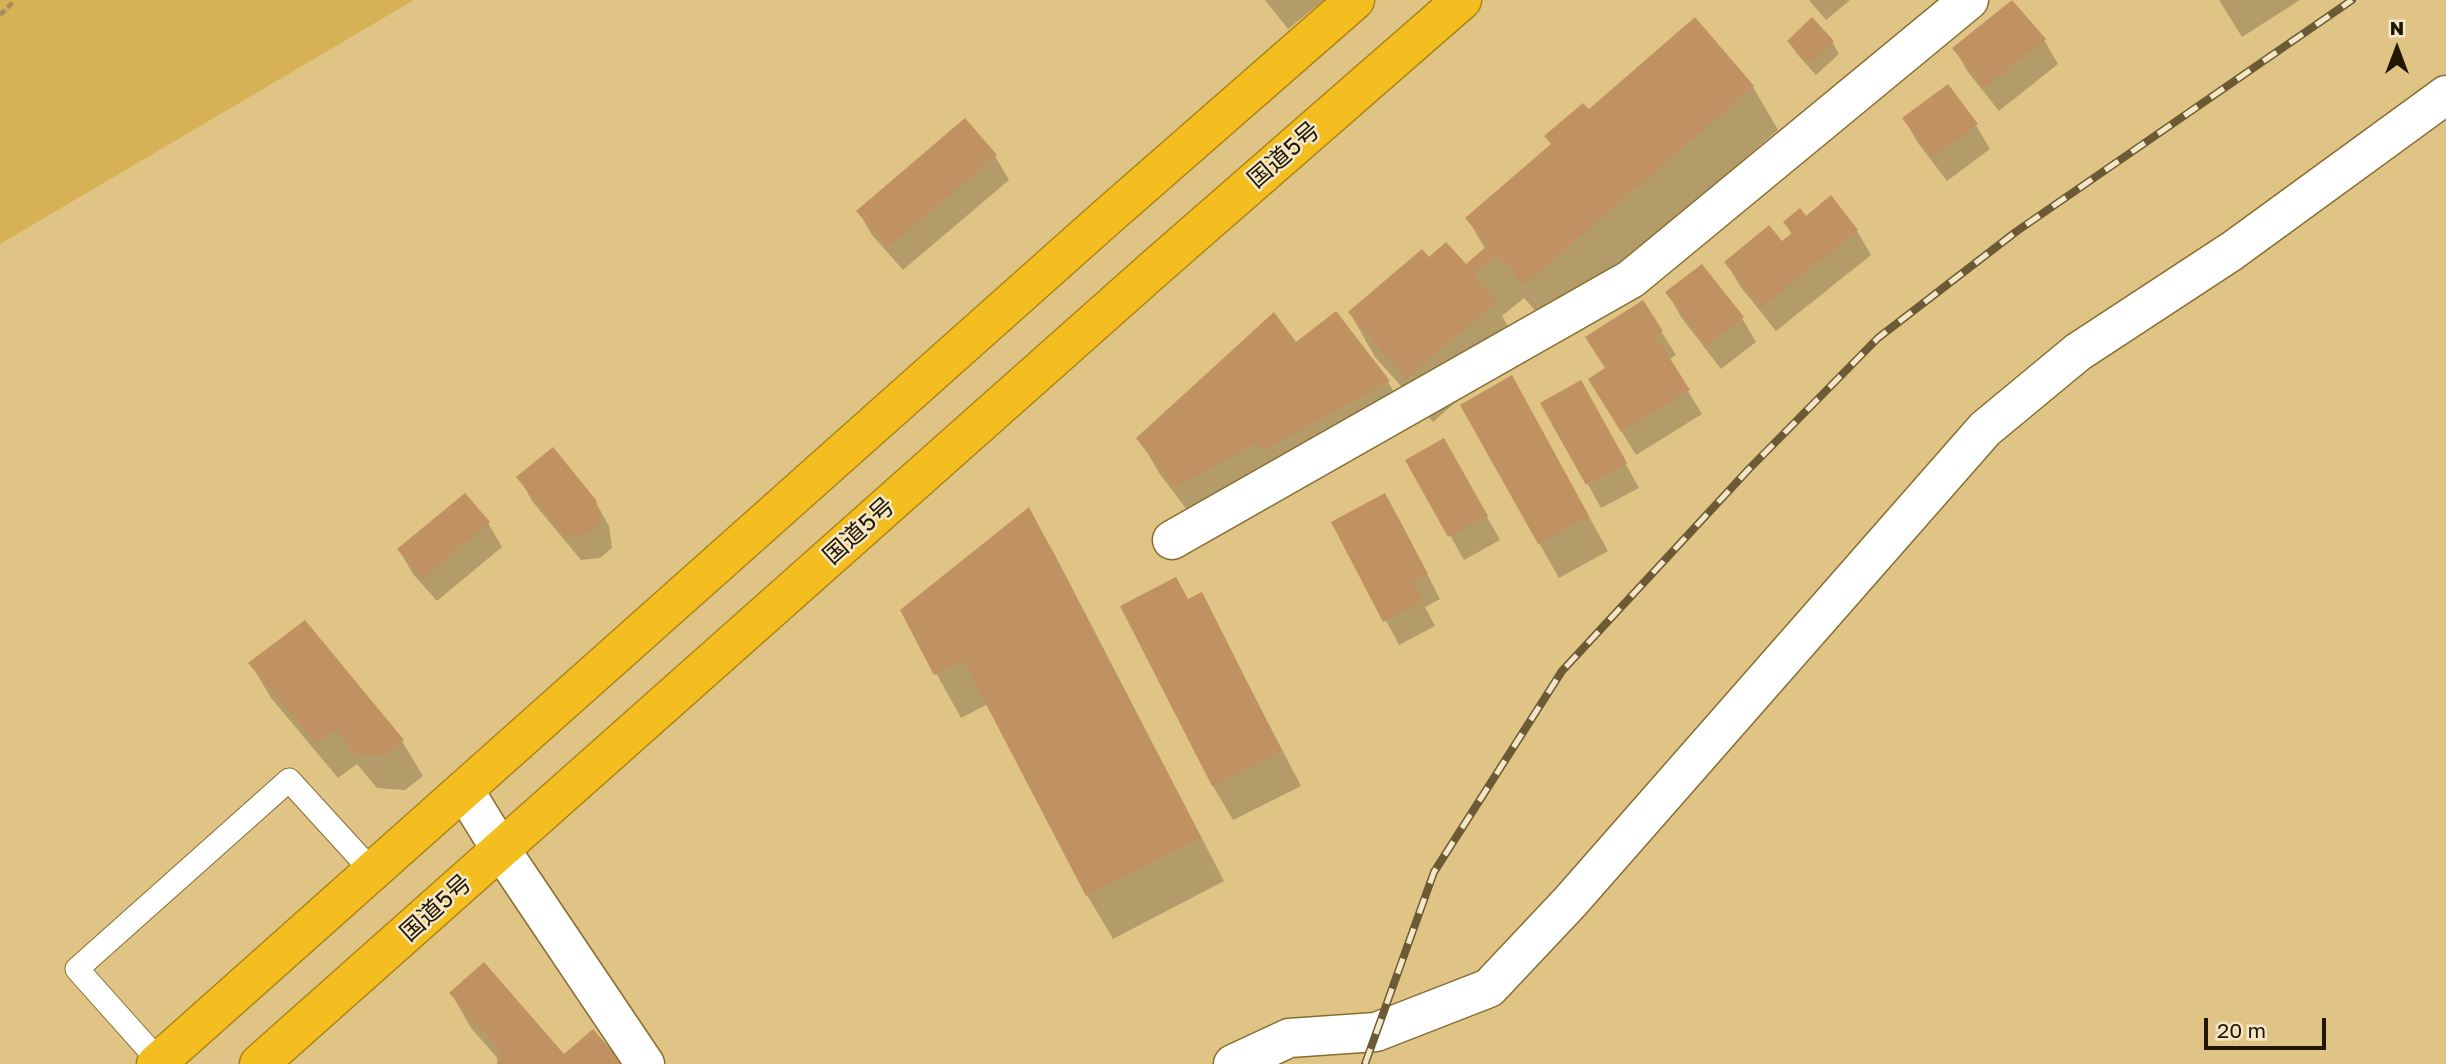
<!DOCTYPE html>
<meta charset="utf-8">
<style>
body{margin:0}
#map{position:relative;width:2446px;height:1064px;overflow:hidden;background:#e0c485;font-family:"Golos Text",sans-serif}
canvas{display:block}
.north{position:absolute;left:2362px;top:14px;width:70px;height:70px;-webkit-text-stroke:5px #f4e7c8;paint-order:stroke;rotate:0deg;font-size:19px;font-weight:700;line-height:28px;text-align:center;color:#211700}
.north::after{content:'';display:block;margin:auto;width:24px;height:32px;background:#211700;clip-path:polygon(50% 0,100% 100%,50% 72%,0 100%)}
.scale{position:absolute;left:2204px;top:1018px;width:122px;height:32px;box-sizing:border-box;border:4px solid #211700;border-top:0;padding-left:9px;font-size:21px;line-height:24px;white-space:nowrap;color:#211700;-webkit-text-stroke:5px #f4e7c8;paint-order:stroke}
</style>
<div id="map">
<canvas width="2446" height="1064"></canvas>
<div class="north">N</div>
<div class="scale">20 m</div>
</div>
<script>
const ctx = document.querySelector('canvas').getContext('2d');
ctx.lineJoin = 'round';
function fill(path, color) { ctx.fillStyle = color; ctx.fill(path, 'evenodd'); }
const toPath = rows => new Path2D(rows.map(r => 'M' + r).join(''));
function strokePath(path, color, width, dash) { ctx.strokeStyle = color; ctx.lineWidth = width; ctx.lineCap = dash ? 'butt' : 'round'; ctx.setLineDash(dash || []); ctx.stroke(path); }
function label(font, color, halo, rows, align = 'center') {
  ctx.font = font + ' "Golos Text","Noto Sans JP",sans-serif'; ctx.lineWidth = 5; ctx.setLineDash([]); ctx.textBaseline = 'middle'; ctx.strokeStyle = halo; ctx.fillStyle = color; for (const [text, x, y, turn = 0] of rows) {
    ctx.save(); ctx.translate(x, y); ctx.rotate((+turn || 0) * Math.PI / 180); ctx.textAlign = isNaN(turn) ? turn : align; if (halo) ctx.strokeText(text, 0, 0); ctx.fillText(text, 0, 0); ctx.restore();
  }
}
fill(toPath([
 [0,0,414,0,0,244]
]), '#d7b155');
fill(toPath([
 [1265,0,1324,0,1288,29],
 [1809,0,1850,0,1826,20],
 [2219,0,2300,0,2242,37],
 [2044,40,2058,64,1999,111,1968,72,1954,48],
 [1789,41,1832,42,1839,54,1816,75,1796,53],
 [1753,87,1778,130,1550,327,1524,298,1502,316,1520,346,1433,422,1375,357,1350,313,1429,259,1466,267,1486,250,1467,218,1588,112],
 [1904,119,1976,125,1990,149,1947,181,1918,143],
 [995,156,1009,180,903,270,872,235,858,211],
 [1830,198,1857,231,1871,255,1776,331,1740,286,1726,262,1781,244,1792,235,1785,223,1806,218],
 [1668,293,1742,318,1756,342,1721,369,1681,317],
 [1643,302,1676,355,1669,360,1702,414,1636,455,1604,403,1606,369],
 [1388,382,1408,416,1196,522,1159,473,1139,438],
 [1543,403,1594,406,1639,488,1601,508],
 [1531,412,1608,551,1559,578,1539,543],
 [1444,440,1500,540,1464,560,1408,461],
 [519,477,595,501,609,526,612,548,600,558,581,560,532,501],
 [1029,509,1054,553,1224,881,1113,939,1087,895,988,704,961,718,902,611],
 [1399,519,1440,599,1425,607,1435,626,1399,645,1334,522],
 [488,523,502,547,437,601,413,574,399,550],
 [1201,594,1301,786,1233,820,1213,786,1122,606,1188,601],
 [305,622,402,741,423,776,405,790,377,788,357,764,338,778,271,698,251,664],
 [451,993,564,1056,621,1064,499,1064,499,1060,471,1028]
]), '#0003');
fill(toPath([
 [2012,0,2046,39,1984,88,1952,48],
 [1695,17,1754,86,1524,285,1497,255,1474,275,1496,302,1406,379,1348,312,1422,249,1429,257,1446,242,1466,264,1488,245,1465,218,1551,144,1544,136,1583,103,1589,109],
 [1812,17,1834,41,1808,64,1787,41],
 [1948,84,1978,124,1932,158,1902,118],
 [965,118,997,155,888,247,856,211],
 [1831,195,1858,230,1761,308,1724,262,1769,225,1782,241,1792,233,1783,222,1800,208,1806,216],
 [1702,264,1744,317,1706,346,1665,292],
 [1643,300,1663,331,1655,335,1690,390,1621,432,1588,379,1605,368,1585,337],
 [1336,311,1390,381,1264,450,1258,442,1175,488,1136,438,1274,312,1296,342],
 [1512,375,1589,516,1538,544,1460,405],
 [1581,380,1627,463,1586,485,1540,403],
 [1444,438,1488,516,1448,537,1405,460],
 [553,447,596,500,600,523,586,534,565,537,516,477],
 [465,493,490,522,422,579,397,549],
 [1385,493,1428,574,1413,582,1423,601,1383,622,1331,522],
 [1029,507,1201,837,1086,896,963,660,934,675,900,610],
 [1176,577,1188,599,1202,592,1282,751,1212,786,1120,606],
 [305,620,404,740,385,756,355,754,336,730,317,744,248,663],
 [484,962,564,1054,593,1029,623,1064,497,1064,498,1048,449,993]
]), '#c19261');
const lane = toPath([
 [159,1061,77,969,289,780,372,871]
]);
const street = toPath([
 [1172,540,1631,279,1969,0],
 [464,790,501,850,645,1064],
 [1233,1064,1289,1038,1376,1032,1489,988,1570,902,1985,429,2078,352,2232,251,2446,95]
]);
const highway = toPath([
 [156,1064,1108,216,1355,0],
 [259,1064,1155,268,1462,0]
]);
strokePath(lane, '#866d2f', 25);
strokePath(street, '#866d2f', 41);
strokePath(highway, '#aa8415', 41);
strokePath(toPath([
 [0,15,15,0]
]), '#a48e5b', 4.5, [7, 3.5]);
strokePath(lane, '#fff', 23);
strokePath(street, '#fff', 38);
strokePath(highway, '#f4be20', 38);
const rail = toPath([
 [1365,1064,1434,872,1562,671,1748,470,1878,338,2017,231,2352,0]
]);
strokePath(rail, '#6b5a33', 8);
strokePath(rail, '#f4e7c8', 5, [16]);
label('24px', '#211700', '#f4e7c8', [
 ["国道5号",1284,155,-41],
 ["国道5号",859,531,-42],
 ["国道5号",436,908,-42]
]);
</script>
